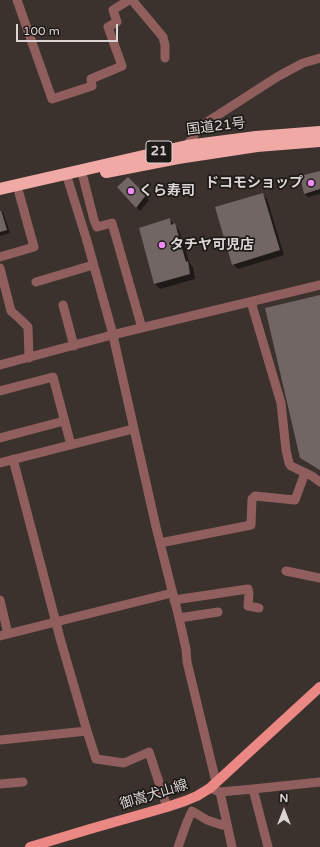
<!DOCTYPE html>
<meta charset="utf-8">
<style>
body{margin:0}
#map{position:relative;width:320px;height:847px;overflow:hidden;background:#3b312d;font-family:"Varela Round",sans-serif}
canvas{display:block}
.north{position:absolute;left:264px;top:791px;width:40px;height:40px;-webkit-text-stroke:3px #1e1a18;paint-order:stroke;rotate:0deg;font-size:11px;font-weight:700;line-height:16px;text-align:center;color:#dbd5d3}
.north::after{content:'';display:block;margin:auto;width:14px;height:18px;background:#dbd5d3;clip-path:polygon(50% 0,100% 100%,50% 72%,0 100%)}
.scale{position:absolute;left:16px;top:24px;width:102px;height:18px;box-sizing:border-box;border:2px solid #dbd5d3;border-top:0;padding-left:5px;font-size:12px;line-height:14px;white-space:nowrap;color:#dbd5d3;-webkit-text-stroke:3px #1e1a18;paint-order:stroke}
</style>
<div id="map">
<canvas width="320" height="847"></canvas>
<div class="north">N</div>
<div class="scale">100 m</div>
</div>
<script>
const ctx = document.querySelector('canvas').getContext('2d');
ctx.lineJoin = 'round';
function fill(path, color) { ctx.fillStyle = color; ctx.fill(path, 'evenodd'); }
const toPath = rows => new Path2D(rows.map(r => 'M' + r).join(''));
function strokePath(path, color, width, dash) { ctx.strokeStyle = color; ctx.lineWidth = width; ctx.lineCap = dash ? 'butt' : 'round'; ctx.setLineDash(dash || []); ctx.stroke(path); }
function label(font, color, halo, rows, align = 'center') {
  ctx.font = font + ' "Varela Round","Noto Sans JP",sans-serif'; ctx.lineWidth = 3.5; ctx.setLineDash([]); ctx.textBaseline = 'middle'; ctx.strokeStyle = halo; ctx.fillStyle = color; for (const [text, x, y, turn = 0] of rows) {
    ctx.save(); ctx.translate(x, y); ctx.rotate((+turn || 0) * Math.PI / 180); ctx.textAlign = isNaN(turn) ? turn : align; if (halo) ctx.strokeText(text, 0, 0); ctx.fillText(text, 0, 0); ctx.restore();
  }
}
fill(toPath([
 [320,172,320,194,308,197,305,194],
 [128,178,149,200,140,211,136,207],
 [262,194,267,199,284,255,238,269,233,264],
 [0,209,3,212,10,233,0,236],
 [170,220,179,230,190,264,193,267,195,279,160,289,155,284,141,229]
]), '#0007');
fill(toPath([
 [320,171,320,189,304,194,300,176],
 [128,177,146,195,136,208,117,187],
 [263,193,280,250,232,265,215,207],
 [1,210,7,230,0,232,0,211],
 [170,218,171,225,175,223,186,262,188,261,190,274,154,284,139,228],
 [320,295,320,470,300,458,265,308]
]), '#726665');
strokePath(toPath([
 [17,0,52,99,92,86,91,79,122,66,108,27,117,22,113,10,129,0],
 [132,0,163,37,165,45,165,58],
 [187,146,195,134,207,122,277,77,303,63,320,58],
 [83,177,94,220,97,227,112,223,142,328],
 [68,180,87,241,112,331,156,527,179,618,186,649,187,662,216,782],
 [0,257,34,247,19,193],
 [0,268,11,311,21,320,28,327,29,358],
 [36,282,93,265],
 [251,302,281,403,286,450,289,463,291,466,312,476,320,482],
 [63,305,74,346],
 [0,365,112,335,320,285],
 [0,391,53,377,71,445],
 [0,438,64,421],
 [13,459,60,638,87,731],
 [0,463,133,429],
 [160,543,251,525,252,499,255,496,295,500,305,473],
 [286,571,320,578],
 [0,600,8,634],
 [174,600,248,589,249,593,248,606,259,608],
 [179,618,218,612],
 [0,636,172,593],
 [0,740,87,731,96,759,124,763,149,752,167,807],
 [0,784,23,782],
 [210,788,220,792,253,789,320,782],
 [253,789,268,847],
 [220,792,232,847],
 [178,847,187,822,192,811,207,820,222,825,227,825]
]), '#905f5d', 9);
strokePath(toPath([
 [30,847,90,829,167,807,185,801,197,796,210,788,320,687]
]), '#eb8884', 10);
strokePath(toPath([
 [106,172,178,158,257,146,320,141],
 [0,189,187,146,256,137,320,132]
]), '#f1a9a5', 12);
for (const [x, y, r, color] of [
 [311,183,4,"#ef8bf7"],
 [131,191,4,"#ef8bf7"],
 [162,245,4,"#ef8bf7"]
]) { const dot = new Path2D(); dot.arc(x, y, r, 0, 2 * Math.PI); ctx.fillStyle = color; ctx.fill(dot); strokePath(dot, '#1e1a18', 1.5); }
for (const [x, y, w] of [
 [159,152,26]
]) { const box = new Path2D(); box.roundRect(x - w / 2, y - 11, w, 22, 3); ctx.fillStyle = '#1e1a18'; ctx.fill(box); strokePath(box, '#dbd5d3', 1); }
label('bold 13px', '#dbd5d3', null, [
 ["21",159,152]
]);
label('14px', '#dbd5d3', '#1e1a18', [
 ["国道21号",216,127,-7],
 ["御嵩犬山線",154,795,-17]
]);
label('bold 14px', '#dbd5d3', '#1e1a18', [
 ["ドコモショップ",303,183,"right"],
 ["くら寿司",139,191],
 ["タチヤ可児店",170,245]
], 'left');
</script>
